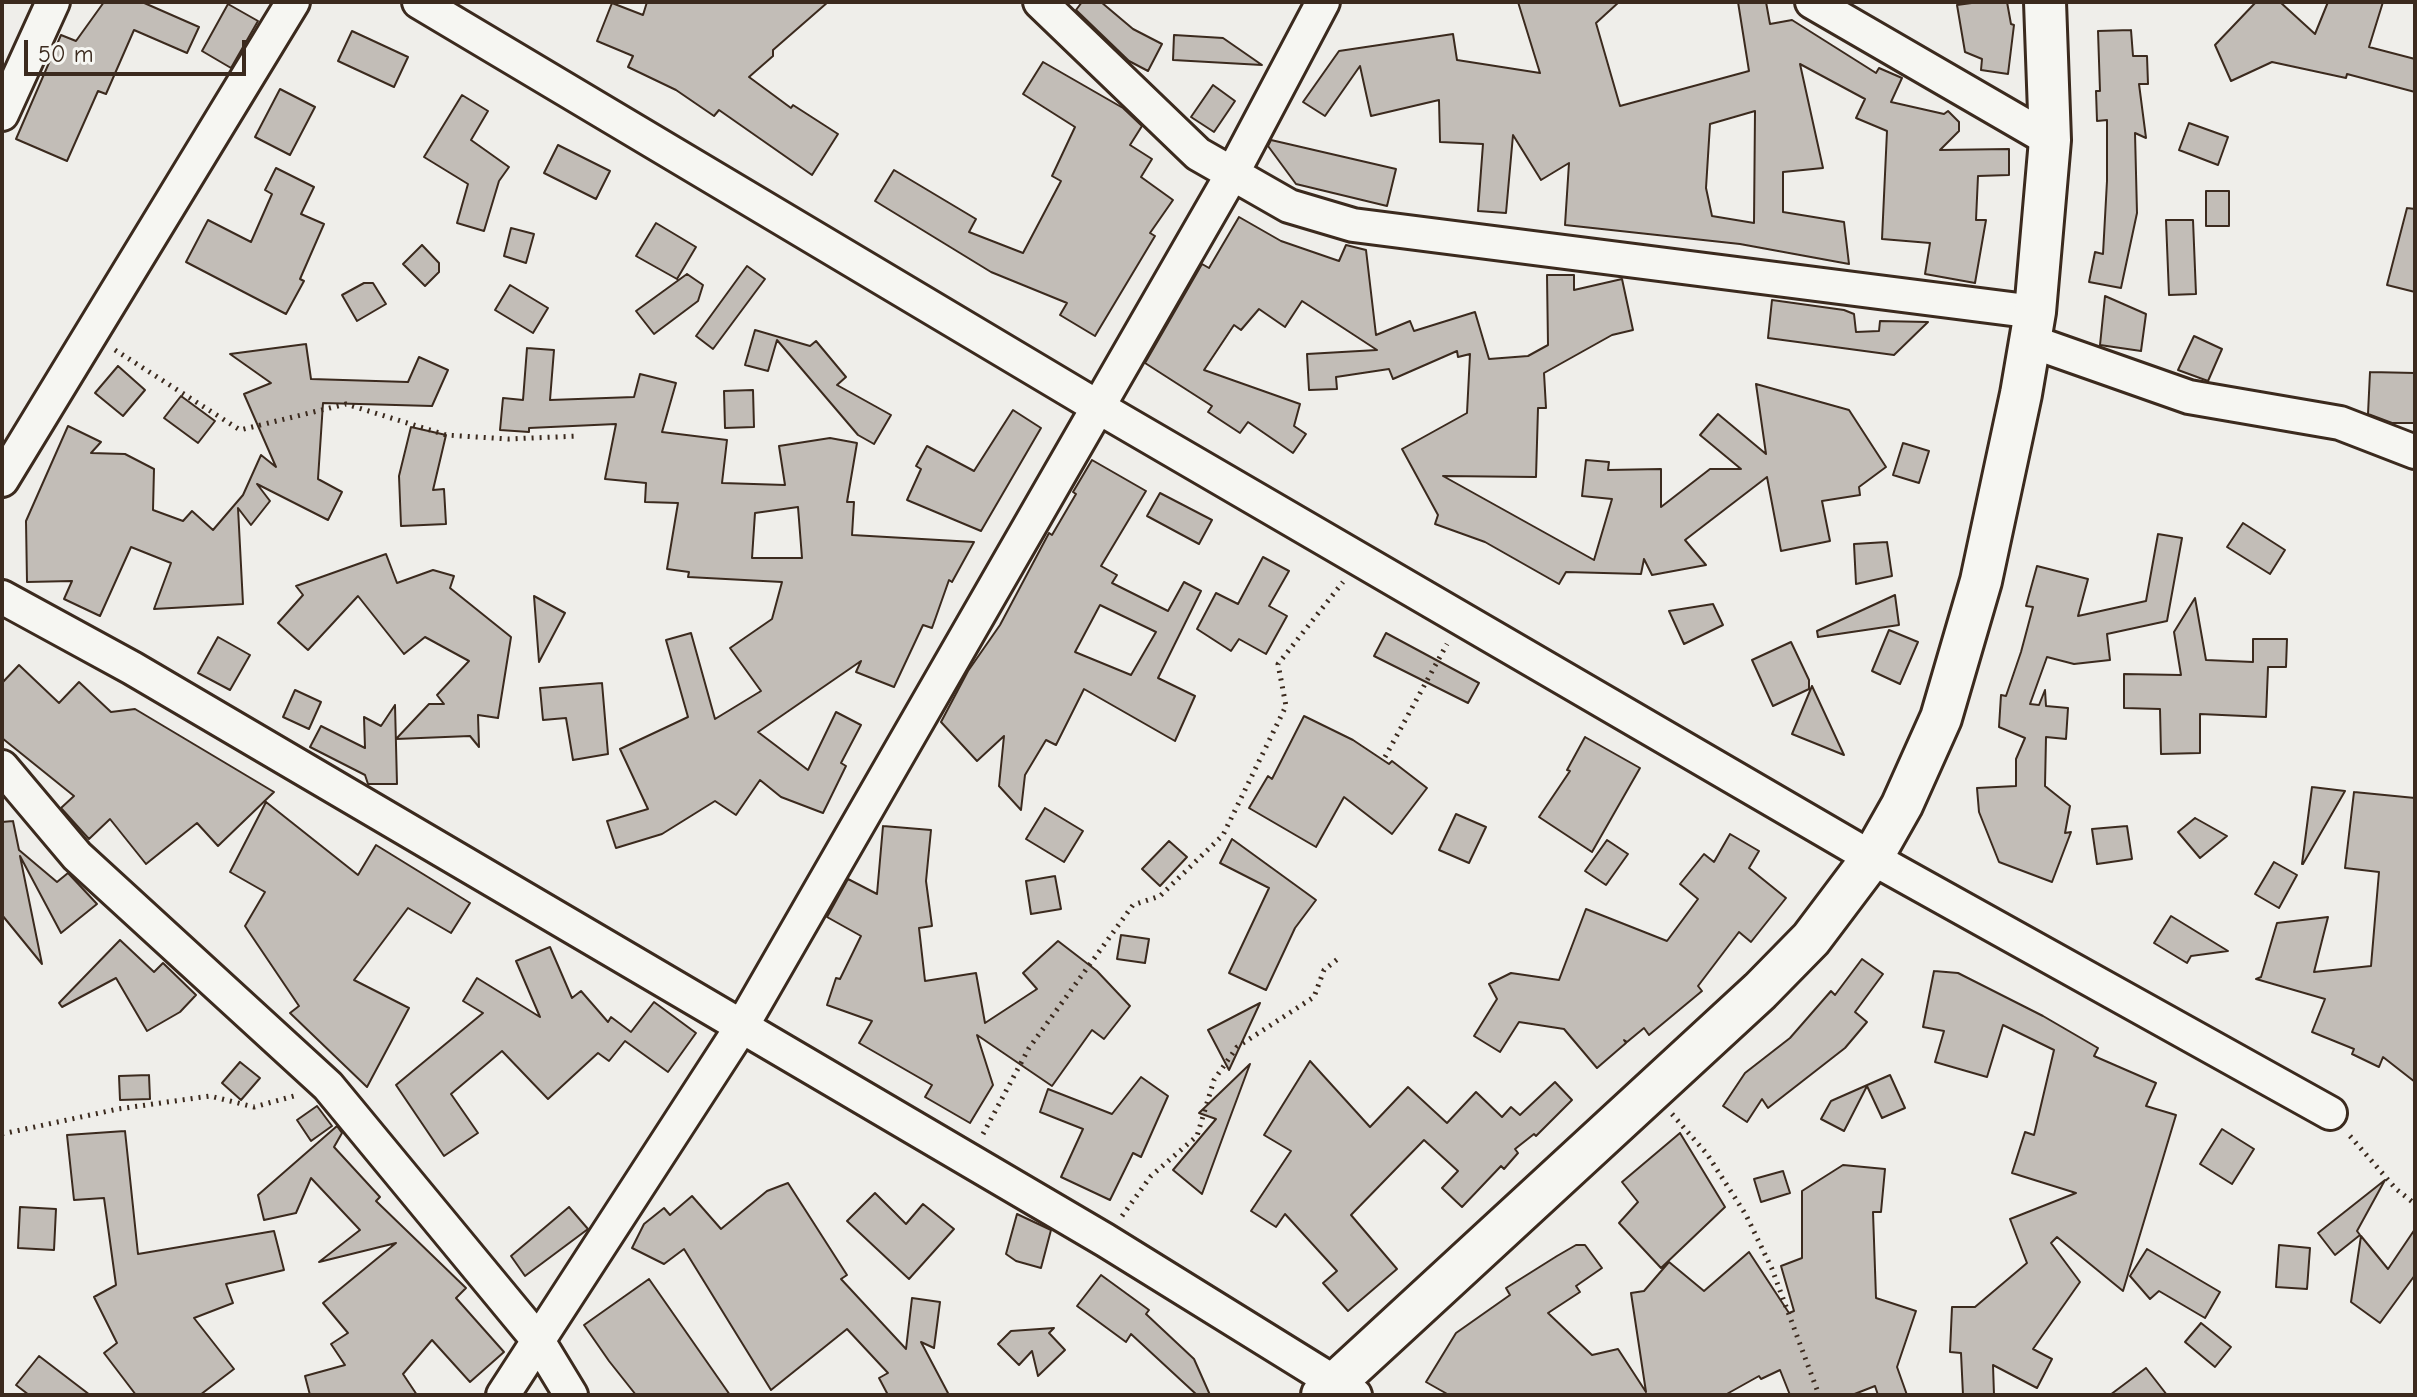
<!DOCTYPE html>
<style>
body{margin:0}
#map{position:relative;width:2417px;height:1397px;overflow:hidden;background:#efeeea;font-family:"Comic Neue",sans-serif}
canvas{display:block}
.frame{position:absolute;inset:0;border:4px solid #3b2a1e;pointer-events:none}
.scale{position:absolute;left:24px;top:40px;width:222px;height:36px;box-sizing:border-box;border:4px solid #3b2a1e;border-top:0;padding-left:10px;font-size:24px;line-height:28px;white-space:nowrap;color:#3b2a1e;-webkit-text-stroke:6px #f6f6f2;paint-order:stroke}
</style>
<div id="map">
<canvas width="2417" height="1397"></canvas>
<div class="frame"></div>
<div class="scale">50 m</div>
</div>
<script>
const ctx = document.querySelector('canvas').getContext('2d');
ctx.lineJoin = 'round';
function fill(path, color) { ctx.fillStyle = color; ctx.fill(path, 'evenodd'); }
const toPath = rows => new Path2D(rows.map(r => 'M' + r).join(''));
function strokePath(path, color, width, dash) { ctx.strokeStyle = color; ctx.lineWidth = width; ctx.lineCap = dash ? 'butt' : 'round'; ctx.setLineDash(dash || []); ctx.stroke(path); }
const building = toPath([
 [104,2,142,2,199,27,187,53,134,30,106,94,98,91,67,161,16,139,61,35,76,41,104,2],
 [647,2,828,2,773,50,773,56,749,77,791,108,793,105,838,134,812,175,719,110,714,116,676,90,628,67,633,56,597,41,612,3,643,15,647,2],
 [1082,2,1101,2,1133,29,1162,44,1148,71,1129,61,1076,10,1082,2],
 [1518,2,1619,2,1596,23,1620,106,1749,71,1738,2,1766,2,1770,24,1792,20,1876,73,1879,68,1902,78,1891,102,1944,114,1948,111,1959,122,1959,131,1940,150,2009,149,2009,175,1978,176,1976,220,1986,220,1975,283,1925,274,1930,243,1882,239,1887,131,1856,118,1865,99,1800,64,1823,168,1783,172,1783,212,1844,222,1849,264,1740,244,1565,225,1569,163,1541,180,1513,135,1506,213,1478,211,1483,144,1440,142,1439,100,1371,116,1360,66,1325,116,1303,102,1339,51,1453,34,1457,60,1540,73,1518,2],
 [1755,111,1754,223,1712,216,1706,188,1710,124,1755,111],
 [1979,2,2007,2,2011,24,2014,25,2008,74,1981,70,1982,59,1965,52,1957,5,1979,2],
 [2256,2,2280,2,2315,34,2328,2,2383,2,2369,47,2415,59,2415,92,2347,74,2346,78,2272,62,2231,81,2215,45,2256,2],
 [228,4,258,21,231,68,202,51,228,4],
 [2131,30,2133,56,2147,56,2148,84,2139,84,2146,138,2135,133,2137,213,2121,288,2089,282,2095,252,2103,254,2107,181,2107,120,2097,121,2096,91,2100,91,2098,31,2131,30],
 [352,31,408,57,394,87,338,61,352,31],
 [1174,35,1223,38,1262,65,1173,60,1174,35],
 [1043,62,1123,108,1142,126,1130,145,1152,159,1141,177,1173,200,1150,233,1155,236,1095,336,1060,315,1067,303,991,272,875,201,894,170,976,219,969,232,1023,253,1061,181,1052,176,1075,127,1023,94,1043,62],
 [1213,85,1235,101,1214,132,1191,117,1213,85],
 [280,89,315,107,290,155,255,137,280,89],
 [462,95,488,111,471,140,509,167,499,181,484,231,457,223,468,184,424,157,462,95],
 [2189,123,2228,137,2218,165,2179,150,2189,123],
 [1271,140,1396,169,1387,206,1296,184,1268,146,1271,140],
 [558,145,610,171,596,199,544,173,558,145],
 [276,168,314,187,301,214,324,224,300,279,304,281,286,314,186,262,208,220,251,242,272,194,265,190,276,168],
 [2206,191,2229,191,2229,226,2206,226,2206,191],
 [2407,208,2415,209,2415,292,2387,285,2407,208],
 [1239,217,1281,241,1339,261,1346,245,1366,250,1376,335,1410,321,1414,331,1475,312,1489,359,1528,356,1548,345,1547,275,1574,275,1574,290,1622,279,1633,330,1612,335,1544,373,1546,408,1538,408,1536,477,1443,476,1594,560,1612,499,1582,496,1586,460,1609,462,1608,470,1661,469,1661,507,1710,469,1741,469,1700,435,1718,414,1766,454,1756,384,1849,410,1886,467,1859,487,1860,495,1822,501,1830,541,1781,551,1767,477,1685,540,1706,565,1652,575,1644,559,1641,574,1566,572,1559,584,1485,542,1435,524,1438,515,1402,449,1467,413,1470,354,1458,357,1457,351,1393,379,1389,369,1336,377,1337,389,1309,390,1307,354,1377,350,1302,301,1285,327,1259,309,1241,330,1234,325,1204,370,1300,404,1294,426,1306,434,1293,453,1248,422,1240,433,1208,412,1212,406,1145,363,1202,264,1209,268,1239,217],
 [2166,220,2193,220,2196,294,2169,295,2166,220],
 [656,223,696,247,677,279,636,256,656,223],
 [511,228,534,234,526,263,504,256,511,228],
 [422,245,439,263,439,272,425,286,403,264,422,245],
 [747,266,765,279,713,349,696,336,747,266],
 [687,274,703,285,698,301,654,334,636,311,687,274],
 [364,283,373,283,386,304,357,321,342,295,364,283],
 [510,285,548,308,533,333,495,310,510,285],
 [2105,296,2146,314,2141,351,2100,345,2105,296],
 [1772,300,1844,310,1854,314,1856,332,1879,331,1880,321,1928,322,1894,355,1768,338,1772,300],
 [755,330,810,346,816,341,846,377,837,385,891,415,874,444,858,435,777,340,768,371,745,365,755,330],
 [2194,336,2222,349,2208,381,2178,370,2194,336],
 [306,344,311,379,408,382,419,357,448,370,432,406,323,403,318,479,342,492,328,520,257,484,270,501,251,525,238,508,243,604,154,609,171,563,131,547,100,616,64,599,72,581,27,582,26,521,68,426,101,442,91,453,125,454,154,469,153,510,183,521,192,511,213,530,243,495,261,455,276,467,244,394,271,383,230,354,306,344],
 [527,348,554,350,550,400,634,397,640,374,676,383,662,432,727,440,722,483,785,485,779,446,830,438,857,443,847,502,854,502,852,535,974,542,952,582,949,580,932,628,923,625,894,687,856,672,861,661,758,732,808,770,836,712,861,725,841,763,846,766,823,813,781,797,760,780,736,815,715,801,662,834,616,848,607,821,648,809,620,749,688,717,666,640,691,633,715,719,761,691,730,648,772,619,782,582,688,577,689,572,667,569,678,503,645,502,646,483,605,479,616,424,529,428,529,432,500,430,503,398,523,400,527,348],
 [798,507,802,558,752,558,755,513,798,507],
 [118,366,145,390,123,416,95,393,118,366],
 [2370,372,2415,373,2415,423,2392,423,2368,414,2370,372],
 [753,390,754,427,725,428,724,391,753,390],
 [181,396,215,421,198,443,164,418,181,396],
 [1013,410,1041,428,981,531,907,500,921,469,916,466,927,446,974,471,1013,410],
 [411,427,446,435,433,490,444,489,446,524,401,526,399,476,411,427],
 [1903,443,1929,451,1919,483,1893,475,1903,443],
 [1092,460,1146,491,1101,566,1117,575,1112,583,1168,611,1184,582,1201,591,1158,678,1195,696,1175,741,1084,689,1056,745,1046,740,1025,775,1021,810,999,786,1004,736,977,761,941,722,968,671,1000,625,1049,533,1052,535,1076,494,1073,492,1092,460],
 [1100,605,1156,632,1131,675,1075,652,1100,605],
 [1160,493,1212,520,1199,544,1147,516,1160,493],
 [2243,523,2285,550,2270,574,2227,547,2243,523],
 [2158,534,2182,538,2167,621,2107,634,2110,660,2074,664,2047,657,2030,704,2039,705,2045,690,2046,706,2068,708,2066,739,2046,737,2045,786,2070,806,2065,833,2071,832,2052,882,1999,862,1979,812,1977,788,2016,786,2016,759,2025,738,1999,727,2001,695,2006,696,2021,652,2033,607,2026,606,2037,566,2088,579,2078,616,2146,601,2158,534],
 [1887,542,1892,576,1856,584,1854,544,1887,542],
 [386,554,397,583,433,570,454,576,450,588,511,637,498,718,478,715,479,747,470,736,396,739,429,704,444,704,437,695,469,661,425,637,404,654,358,596,308,650,278,623,303,595,296,586,386,554],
 [1263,557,1289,571,1269,606,1287,616,1266,654,1239,639,1231,651,1197,629,1216,593,1238,604,1263,557],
 [1895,595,1899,625,1818,637,1817,631,1895,595],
 [534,596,565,613,539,662,534,596],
 [2195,598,2206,660,2253,662,2253,639,2287,639,2286,667,2268,667,2266,717,2200,714,2200,753,2161,754,2160,709,2124,708,2124,674,2181,675,2174,632,2195,598],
 [1713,604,1723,625,1684,644,1669,611,1713,604],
 [1889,630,1918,642,1900,684,1872,671,1889,630],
 [1386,633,1479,683,1468,703,1374,656,1386,633],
 [218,637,250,655,230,690,198,673,218,637],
 [1791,642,1809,680,1809,689,1773,706,1752,660,1791,642],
 [19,665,59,703,79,682,111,712,135,709,274,792,218,846,197,823,146,864,110,819,89,839,61,808,74,796,2,738,2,683,19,665],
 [602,683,608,754,573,760,566,718,543,720,540,688,602,683],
 [1812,686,1844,755,1792,734,1812,686],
 [295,690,321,702,309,729,283,717,295,690],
 [395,705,397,784,368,784,365,775,310,747,321,726,365,748,364,717,381,726,395,705],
 [1304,716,1353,740,1389,764,1392,761,1427,788,1392,834,1344,797,1316,847,1249,808,1268,776,1272,779,1304,716],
 [1585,737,1640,768,1592,852,1539,817,1570,771,1567,770,1585,737],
 [2312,787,2345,791,2303,864,2302,864,2312,787],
 [2354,792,2415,798,2415,1082,2383,1057,2379,1067,2352,1054,2354,1049,2312,1032,2325,999,2256,979,2261,977,2277,923,2328,917,2314,972,2371,966,2379,872,2345,868,2354,792],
 [266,802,358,875,376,845,470,903,451,933,408,908,354,980,409,1008,367,1087,290,1013,299,1006,245,926,265,892,230,872,266,802],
 [1045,808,1083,831,1064,862,1026,839,1045,808],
 [1456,814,1486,827,1469,863,1439,850,1456,814],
 [2195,818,2227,836,2200,858,2178,832,2195,818],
 [13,821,19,850,57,882,68,873,97,904,61,933,20,856,42,964,2,915,2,822,13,821],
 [883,826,931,830,926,881,932,926,919,928,925,981,976,973,985,1023,1037,989,1023,973,1058,941,1097,971,1130,1006,1104,1039,1092,1030,1052,1086,977,1035,993,1085,970,1123,925,1097,932,1085,859,1043,872,1021,827,1005,836,978,840,979,861,936,827,917,848,879,877,894,883,826],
 [2127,826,2132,859,2097,864,2092,829,2127,826],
 [1730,834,1759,851,1749,868,1786,898,1751,942,1739,932,1698,986,1702,991,1649,1035,1644,1028,1627,1042,1624,1040,1626,1043,1597,1068,1564,1029,1519,1022,1500,1052,1474,1036,1497,999,1489,984,1511,973,1559,980,1586,909,1667,941,1698,899,1680,884,1704,854,1714,862,1730,834],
 [1232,839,1316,900,1295,928,1266,990,1229,973,1269,888,1220,863,1232,839],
 [1607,840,1628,854,1606,885,1585,871,1607,840],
 [1169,841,1187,857,1160,886,1142,869,1169,841],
 [2274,862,2297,875,2279,908,2255,894,2274,862],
 [1055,876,1061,909,1031,914,1026,881,1055,876],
 [2171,916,2228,951,2191,956,2187,963,2154,943,2171,916],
 [1121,935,1149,939,1145,963,1117,959,1121,935],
 [120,940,154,972,163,963,196,995,180,1012,147,1031,116,978,62,1007,59,1003,120,940],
 [550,947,572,998,581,991,608,1022,611,1017,631,1032,654,1002,696,1033,668,1072,625,1041,609,1061,598,1053,548,1099,502,1051,451,1094,478,1133,444,1156,396,1085,483,1013,463,1001,477,978,540,1017,516,961,550,947],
 [1862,959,1883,974,1855,1012,1867,1022,1845,1048,1768,1108,1762,1099,1747,1122,1723,1106,1745,1073,1790,1038,1831,991,1835,995,1862,959],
 [1934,971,1958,973,2043,1016,2098,1048,2094,1056,2156,1083,2146,1106,2176,1115,2123,1291,2057,1237,2051,1243,2080,1282,2033,1349,2052,1359,2037,1388,1993,1365,1994,1395,1963,1395,1961,1353,1950,1352,1952,1307,1975,1307,2027,1263,2010,1219,2076,1193,2012,1173,2025,1132,2034,1135,2054,1050,2003,1025,1987,1077,1935,1062,1944,1031,1923,1027,1934,971],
 [1260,1003,1229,1070,1208,1030,1260,1003],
 [1310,1061,1370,1127,1408,1087,1447,1123,1476,1092,1502,1117,1511,1107,1520,1115,1555,1082,1572,1100,1536,1136,1534,1134,1515,1149,1518,1153,1504,1169,1501,1166,1462,1207,1442,1188,1458,1171,1424,1140,1351,1215,1397,1269,1348,1311,1323,1283,1337,1271,1285,1214,1276,1227,1251,1211,1291,1151,1264,1135,1310,1061],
 [240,1062,260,1078,241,1100,222,1083,240,1062],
 [1250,1064,1228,1123,1202,1194,1173,1170,1216,1119,1199,1113,1250,1064],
 [149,1075,150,1099,120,1100,119,1076,149,1075],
 [1890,1075,1905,1108,1882,1118,1867,1086,1844,1131,1821,1119,1831,1101,1890,1075],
 [1141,1077,1168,1096,1141,1157,1133,1153,1110,1200,1061,1177,1083,1129,1040,1112,1048,1089,1112,1114,1141,1077],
 [317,1106,332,1126,311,1141,297,1120,317,1106],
 [337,1126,342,1133,334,1147,380,1197,376,1201,466,1288,456,1298,504,1352,470,1382,432,1340,403,1374,417,1395,310,1395,305,1376,345,1365,331,1344,348,1333,323,1303,396,1243,319,1262,360,1230,311,1178,296,1213,264,1220,258,1195,337,1126],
 [2222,1129,2254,1149,2232,1184,2200,1164,2222,1129],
 [125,1131,138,1254,274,1231,284,1270,226,1284,233,1303,194,1318,234,1369,200,1395,136,1395,104,1353,117,1343,94,1297,116,1285,104,1198,74,1200,67,1135,125,1131],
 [1680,1133,1725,1207,1661,1268,1619,1223,1638,1202,1622,1182,1680,1133],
 [1843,1165,1885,1169,1881,1212,1873,1212,1876,1298,1916,1311,1897,1367,1907,1395,1878,1395,1875,1386,1852,1395,1790,1395,1780,1370,1761,1379,1759,1376,1725,1395,1449,1395,1426,1382,1456,1333,1510,1295,1506,1288,1557,1256,1576,1245,1585,1245,1602,1268,1576,1286,1580,1292,1548,1313,1592,1355,1618,1349,1646,1392,1631,1293,1644,1291,1669,1262,1704,1291,1749,1252,1789,1313,1794,1311,1781,1266,1802,1258,1802,1191,1843,1165],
 [1783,1171,1790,1193,1761,1202,1754,1179,1783,1171],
 [2385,1180,2357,1231,2360,1235,2335,1255,2318,1233,2385,1180],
 [788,1183,847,1275,841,1279,906,1349,912,1298,940,1302,934,1348,921,1342,949,1395,888,1395,879,1378,888,1373,847,1329,771,1390,684,1249,664,1264,632,1248,644,1224,664,1208,670,1215,692,1196,721,1229,767,1191,788,1183],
 [875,1193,906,1224,923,1204,954,1229,909,1279,847,1221,875,1193],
 [20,1207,56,1209,54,1250,18,1248,20,1207],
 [569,1207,588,1229,525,1276,511,1256,569,1207],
 [1017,1214,1051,1230,1041,1268,1016,1261,1006,1254,1017,1214],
 [2415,1229,2415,1275,2380,1323,2351,1302,2361,1236,2388,1269,2415,1229],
 [2279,1245,2310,1248,2307,1289,2276,1287,2279,1245],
 [2147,1249,2220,1292,2205,1318,2159,1291,2150,1299,2130,1276,2147,1249],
 [1101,1275,1149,1310,1146,1314,1194,1359,1210,1395,1197,1395,1131,1334,1126,1342,1077,1306,1101,1275],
 [649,1279,730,1395,636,1395,609,1361,584,1325,649,1279],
 [2201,1323,2231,1347,2215,1367,2185,1342,2201,1323],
 [1054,1328,1049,1333,1065,1350,1038,1376,1032,1351,1019,1365,998,1344,1011,1331,1054,1328],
 [39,1356,90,1395,29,1395,16,1385,39,1356],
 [2146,1368,2167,1395,2110,1395,2146,1368]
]);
fill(building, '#c2bdb7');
strokePath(building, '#3b2a1e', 2);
const minor = toPath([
 [419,2,1098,407,1872,858,2330,1113],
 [1040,2,1198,154,1289,206,1353,225,2035,312],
 [1812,2,2050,140],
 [2,114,53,2],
 [2030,341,2189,397,2340,423,2415,452],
 [2,480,293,2],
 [2,597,132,668,1105,1240,1355,1395],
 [2,767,77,856,328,1086,537,1339,571,1395],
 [503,1395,742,1026,1231,176,1323,2]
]);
const tertiary = toPath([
 [1322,1395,1760,991,1811,939,1872,858,1902,805,1941,718,1981,581,2021,394,2035,312,2050,140,2045,2]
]);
strokePath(minor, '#3b2a1e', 38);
strokePath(tertiary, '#3b2a1e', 46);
strokePath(toPath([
 [115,350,240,430,346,404,446,435,508,439,579,436],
 [1385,757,1447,644],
 [1672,1114,1707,1154,1746,1215,1772,1269,1819,1395],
 [2,1134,118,1109,210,1096,254,1107,294,1096],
 [983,1134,1029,1048,1133,905,1160,896,1223,835,1286,706,1278,664,1343,582],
 [2350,1136,2396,1189,2415,1204],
 [1122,1216,1151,1176,1197,1136,1214,1080,1237,1047,1314,997,1324,970,1339,958]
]), '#3b2a1e', 5, [2, 6]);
strokePath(minor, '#f6f6f2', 32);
strokePath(tertiary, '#f6f6f2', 40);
</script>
